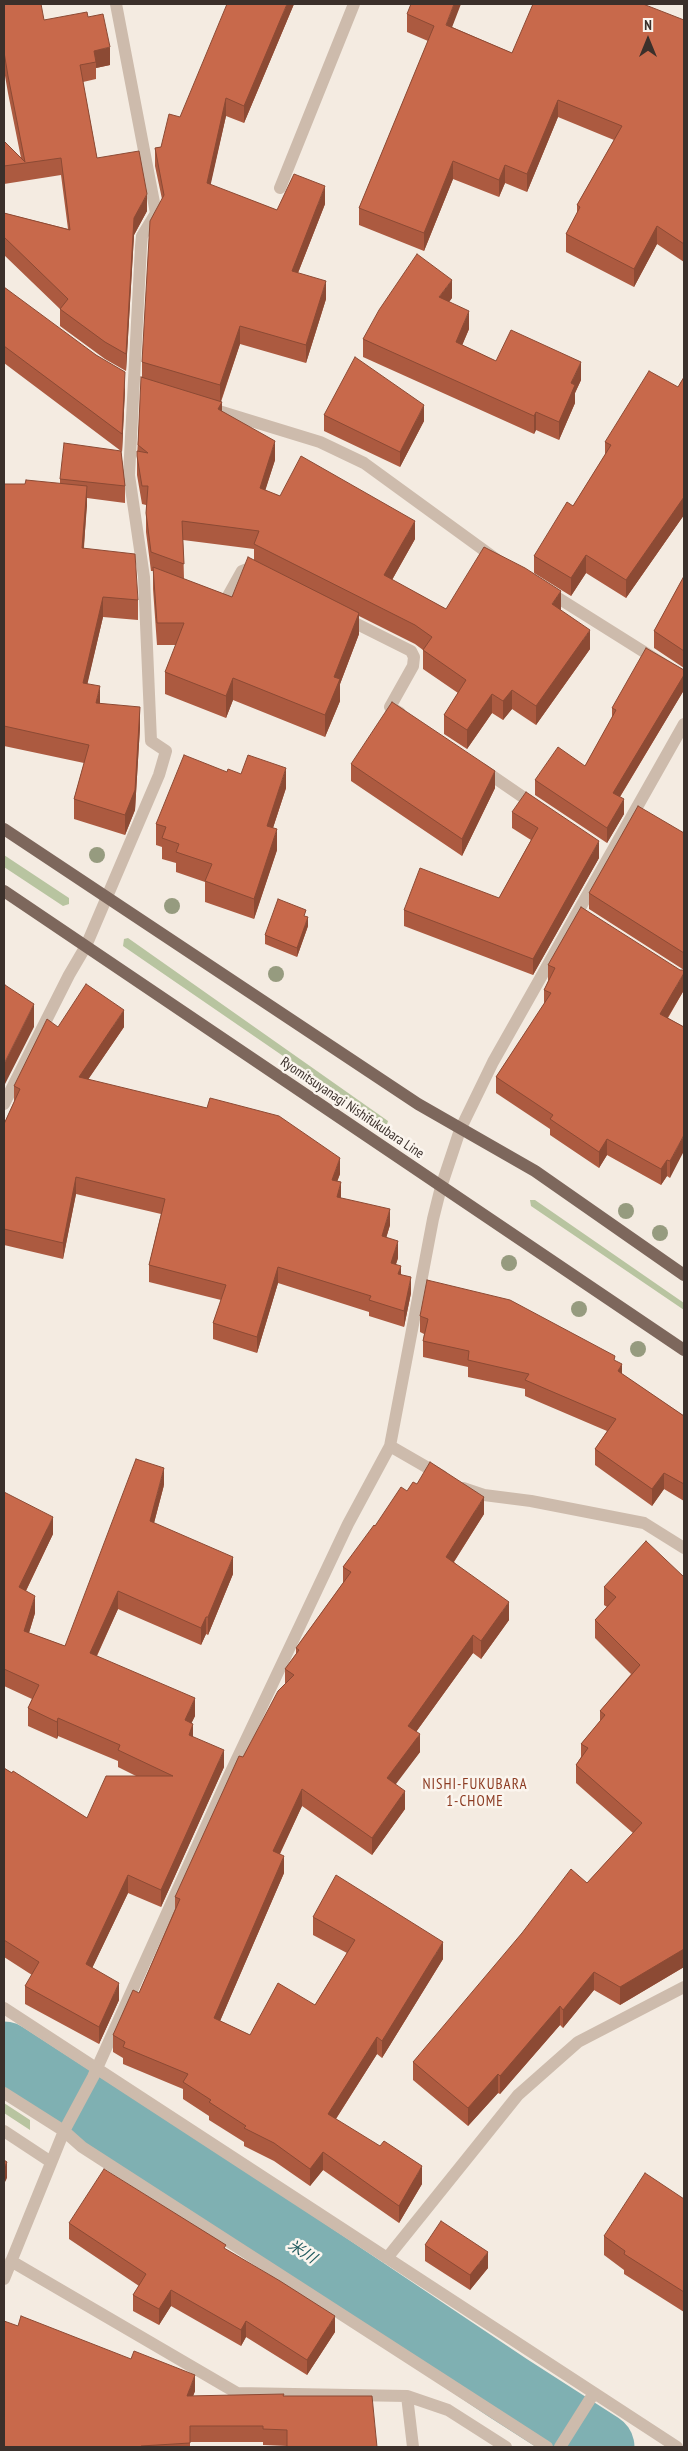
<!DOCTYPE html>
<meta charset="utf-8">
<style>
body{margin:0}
#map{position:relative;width:688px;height:2451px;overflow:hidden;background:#f4ebe1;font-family:"PT Sans Narrow",sans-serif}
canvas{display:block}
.frame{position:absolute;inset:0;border:5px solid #3b302b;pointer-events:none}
.north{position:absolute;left:623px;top:15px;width:50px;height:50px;-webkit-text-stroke:4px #fbf5ee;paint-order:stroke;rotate:0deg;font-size:14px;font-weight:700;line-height:20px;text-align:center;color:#3b302b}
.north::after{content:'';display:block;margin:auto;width:18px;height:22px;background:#3b302b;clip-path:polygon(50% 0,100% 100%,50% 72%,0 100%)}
</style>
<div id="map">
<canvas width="688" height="2451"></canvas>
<div class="frame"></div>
<div class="north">N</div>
</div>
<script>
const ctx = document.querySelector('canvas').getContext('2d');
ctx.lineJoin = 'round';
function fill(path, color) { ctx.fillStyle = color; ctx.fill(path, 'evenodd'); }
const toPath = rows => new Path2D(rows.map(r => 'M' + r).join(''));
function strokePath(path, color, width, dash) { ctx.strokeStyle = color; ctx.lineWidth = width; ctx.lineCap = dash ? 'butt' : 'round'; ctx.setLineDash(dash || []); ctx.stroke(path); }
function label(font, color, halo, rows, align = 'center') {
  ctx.font = font + ' "PT Sans Narrow","Noto Sans JP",sans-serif'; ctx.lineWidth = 5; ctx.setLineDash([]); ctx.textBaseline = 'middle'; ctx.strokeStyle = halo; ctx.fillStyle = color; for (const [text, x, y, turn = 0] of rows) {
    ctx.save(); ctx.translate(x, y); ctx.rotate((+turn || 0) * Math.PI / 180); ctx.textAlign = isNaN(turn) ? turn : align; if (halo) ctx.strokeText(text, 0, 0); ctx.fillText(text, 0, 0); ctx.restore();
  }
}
fill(toPath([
 [4,855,69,898,69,904,63,906,4,867],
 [128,938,388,1121,387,1124,382,1124,123,946,124,939],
 [530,1200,535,1200,684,1303,684,1310,531,1206],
 [4,2103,30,2120,30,2130,4,2113]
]), '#b8c4a0');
strokePath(toPath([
 [4,2056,244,2211,508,2388,600,2447]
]), '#7fb0b2', 69);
strokePath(toPath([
 [280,188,354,4],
 [209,408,320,442,364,463,496,559],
 [547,591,684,677],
 [217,603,223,605,242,571,247,569,258,574],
 [345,618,411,651,414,657,413,666,390,707,400,713],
 [482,769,536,806],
 [4,1104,69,975,86,946,159,775,166,751,151,741,144,577,129,475,141,246,142,236,156,213,116,4],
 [390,1446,442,1476],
 [463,1488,484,1495,531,1501,644,1523,684,1548],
 [4,2008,677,2447],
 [4,2093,64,2131,82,2147,547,2447],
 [4,2131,51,2162],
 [387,2258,518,2095,578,2042,684,1987],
 [11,2261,237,2393,407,2396,448,2410,506,2447],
 [4,2279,64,2131,93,2077,228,1778,348,1524,390,1446,433,1219,441,1187,460,1130,493,1062,684,724],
 [407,2396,413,2447],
 [560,2447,594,2393]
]), '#cdbbac', 12);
strokePath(toPath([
 [4,829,418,1104,535,1171,684,1275],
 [4,891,684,1350]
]), '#7d675c', 12);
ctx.fillStyle = '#969b7f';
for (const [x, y] of [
 [97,855],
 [172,906],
 [276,974],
 [626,1211],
 [660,1233],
 [509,1263],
 [579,1309],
 [638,1349]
]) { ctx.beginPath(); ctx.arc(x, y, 8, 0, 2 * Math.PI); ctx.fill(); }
fill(toPath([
 [4,4,44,20,88,17,110,65,96,68,96,79,83,82,97,158,147,211,134,235,126,371,105,359,60,326,60,309,4,255,4,213,68,229,61,175,4,184,4,141,21,158,8,93,4,70],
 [294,4,244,123,226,116,210,185,277,210,325,204,298,273,326,299,306,363,240,344,221,402,222,411,275,460,265,490,280,496,415,539,392,580,446,609,561,610,590,649,536,725,512,709,503,720,492,713,467,749,444,734,444,715,458,693,423,669,423,650,415,644,359,616,359,634,340,684,340,701,325,737,233,700,226,718,165,694,165,672,176,645,157,645,153,589,153,571,151,571,146,532,146,505,142,504,137,475,137,456,142,377,142,362,162,199,155,166,155,148,161,147,180,117],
 [183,540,254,549,254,560,232,597,184,579],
 [407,14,452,27,512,53,684,20,684,262,657,244,634,287,566,252,566,234,577,213,577,205,614,140,558,117,527,192,505,183,499,197,453,179,424,251,359,225,359,208,428,41,407,32],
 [4,287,125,389,122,452,121,451,125,486,125,503,87,498,84,548,138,600,138,620,103,617,87,684,100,703,140,727,135,810,125,835,74,819,74,799,84,763,4,746,4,484,60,484,60,479,121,451,4,363],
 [452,298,449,302,469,329,462,345,496,361,581,380,575,393,575,403,559,440,536,430,534,434,363,357,363,339],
 [684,377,684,515,626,598,586,573,571,596,534,573,534,556,573,506,605,455,605,442,678,387],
 [324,415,424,421,400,467,324,431],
 [684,576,684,668,654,648,654,631],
 [684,685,684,690,620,797,624,814,607,843,535,795,535,780,585,766,612,718,612,708],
 [351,764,495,788,462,856,351,781],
 [227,772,286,788,273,828,277,850,254,919,205,902,205,882,176,872,176,863,162,859,162,847,156,845,156,824],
 [512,812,599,858,533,975,404,926,404,910,499,898,531,840,512,828],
 [684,833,684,970,589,909,589,893],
 [308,926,297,957,265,944,265,935],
 [548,965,684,990,668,1018,684,1027,670,1178,667,1176,661,1185,607,1155,599,1168,550,1135,550,1129,496,1093,496,1077,544,1004,544,990,548,981],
 [58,1027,124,1027,88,1079,340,1174,337,1181,341,1198,390,1225,386,1238,398,1258,396,1264,411,1293,404,1327,369,1316,369,1312,278,1283,257,1353,213,1339,213,1323,221,1300,149,1282,149,1265,161,1214,76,1194,63,1259,4,1245,4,1124,14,1102,14,1086],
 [420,1316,615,1361,622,1374,684,1416,684,1501,664,1489,652,1506,595,1465,595,1449,607,1431,525,1396,525,1389,468,1377,468,1367,423,1357,423,1341,424,1334,420,1332],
 [164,1485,154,1523,233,1574,208,1635,206,1634,201,1645,118,1609,97,1656,195,1716,191,1723,193,1737,224,1767,161,1907,128,1893,92,1968,119,2000,99,2044,25,2004,25,1986,32,1975,4,1957,4,1768,87,1818,136,1776,118,1767,118,1761,58,1736,57,1739,28,1726,28,1708,32,1699,4,1686,4,1492,53,1534,26,1591,35,1613,29,1633,65,1646],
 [407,1491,484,1514,454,1562,509,1620,481,1659,473,1653,416,1732,420,1752,395,1784,405,1809,372,1855,302,1806,280,1854,284,1873,220,2021,250,2035,315,2005,347,1953,313,1935,313,1917,443,1959,382,2058,377,2054,336,2119,422,2184,399,2223,323,2170,310,2186,274,2161,244,2146,244,2142,209,2120,209,2116,183,2099,183,2089,123,2064,123,2058,113,2052,113,2035,139,1993,175,1909,175,1897,243,1757,285,1684,285,1669,296,1654,296,1648,343,1583,343,1567,375,1526],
 [684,1577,684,1967,620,2005,594,1990,563,2028,560,2025,500,2094,498,2093,468,2126,413,2080,413,2062,587,1883,633,1833,576,1783,576,1765,581,1757,581,1744,600,1721,600,1711,631,1674,595,1638,595,1620,607,1607,604,1605,604,1587],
 [684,2199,684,2312,624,2274,624,2270,604,2255,604,2236],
 [69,2223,226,2250,335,2332,307,2375,246,2337,241,2346,171,2306,159,2325,133,2311,133,2295,139,2286,69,2239],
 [425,2245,488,2268,470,2290,425,2261],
 [18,2326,195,2391,193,2396,284,2396,377,2447,287,2446,263,2445,263,2442,190,2442,190,2447,4,2447]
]), '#ac5a40');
fill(toPath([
 [287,4,294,4,244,123,244,106],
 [454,4,461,4,446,43,446,25],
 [110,47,110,65,96,68,96,62,94,51],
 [226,98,226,116,207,201,207,183],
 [558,100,558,117,527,192,527,174],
 [453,161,453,179,424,251,424,233],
 [505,165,505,183,499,197,499,180],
 [325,186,325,204,292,288,292,271],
 [147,194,147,211,134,235,126,371,126,354,134,218],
 [657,226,657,244,634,287,634,269],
 [452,280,452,298,439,315,439,297],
 [326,281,326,299,306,363,306,345],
 [469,311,469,329,456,360,456,342],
 [240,326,240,344,220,403,220,385],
 [581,362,581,380,575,393,575,403,559,440,559,422,571,383],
 [125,372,125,389,122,452,122,434],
 [222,402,222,421,218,409],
 [424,405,424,421,400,467,400,452],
 [536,412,536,430,534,434,534,416],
 [275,441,275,460,260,507,260,488],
 [87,486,87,506,82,568,82,548],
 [684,497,684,515,626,598,626,580],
 [415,521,415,539,384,594,384,575],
 [586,555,586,573,571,596,571,578],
 [561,591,561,610,552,623,552,604],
 [103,597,103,617,83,703,83,683],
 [359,613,359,634,340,684,340,701,325,737,325,715,334,677],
 [590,630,590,649,536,725,536,706],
 [684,670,684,690,613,808,613,793],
 [233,678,233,700,226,718,226,696],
 [100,686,100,706,96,703],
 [512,690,512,709,503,720,503,701],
 [492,694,492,713,467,749,467,730],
 [140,707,140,727,135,810,125,835,125,815],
 [286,768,286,788,267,846,267,826],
 [495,771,495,788,462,856,462,839],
 [624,799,624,814,607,843,607,828],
 [277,829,277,850,254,919,254,899],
 [599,841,599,858,533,975,533,959],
 [308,917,308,926,297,957,297,948],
 [684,973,684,990,660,1030,660,1014],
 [34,1004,34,1027,4,1086,4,1064],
 [124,1010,124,1027,79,1093,79,1077],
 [684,1135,684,1151,670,1178,670,1161],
 [607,1139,607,1155,599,1168,599,1152],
 [340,1158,340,1174,332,1196,332,1180],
 [667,1160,667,1176,661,1185,661,1169],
 [76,1177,76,1194,63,1259,63,1243],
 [341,1182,341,1199,337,1197],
 [390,1209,390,1225,382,1252,382,1236],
 [398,1241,398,1258,391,1279,391,1263],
 [401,1266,401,1282,398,1274],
 [278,1267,278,1283,257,1353,257,1337],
 [411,1277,411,1293,404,1327,404,1311],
 [622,1364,622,1381,618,1371],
 [164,1468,164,1485,150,1538,150,1521],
 [664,1473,664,1489,652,1506,652,1489],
 [484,1497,484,1514,446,1574,446,1557],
 [53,1517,53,1534,19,1605,19,1587],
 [233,1557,233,1574,208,1635,208,1617],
 [118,1591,118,1609,90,1670,90,1653],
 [35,1596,35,1613,24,1649,24,1631],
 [509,1602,509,1620,481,1659,481,1641],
 [206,1617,206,1634,201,1645,201,1628],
 [473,1635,473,1653,408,1743,408,1726],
 [195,1698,195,1716,185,1737,185,1720],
 [58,1718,58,1736,57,1739,57,1722],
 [193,1724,193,1741,189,1735],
 [420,1734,420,1752,387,1796,387,1778],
 [224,1750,224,1767,161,1907,161,1890],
 [302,1789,302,1806,273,1868,273,1851],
 [405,1791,405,1809,372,1855,372,1838],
 [284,1856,284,1873,214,2035,214,2018],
 [128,1875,128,1893,86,1981,86,1964],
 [443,1942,443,1959,382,2058,382,2041],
 [684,1949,684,1967,620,2005,620,1987],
 [594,1972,594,1990,563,2028,563,2010],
 [119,1983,119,2000,99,2044,99,2027],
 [560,2006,560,2025,500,2094,500,2076],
 [377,2037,377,2054,328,2131,328,2114],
 [498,2074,498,2093,468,2126,468,2108],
 [323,2152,323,2170,310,2186,310,2169],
 [7,2162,7,2178,4,2184,4,2168],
 [422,2166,422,2184,399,2223,399,2206],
 [488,2252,488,2268,470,2290,470,2275],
 [171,2290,171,2306,159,2325,159,2309],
 [335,2316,335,2332,307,2375,307,2360],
 [246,2321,246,2337,241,2346,241,2330],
 [195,2375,195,2391,187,2412,187,2396]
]), '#8c4a34');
const building = toPath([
 [4,4,41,4,44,20,87,12,88,17,103,14,110,47,94,51,96,62,80,65,97,158,139,151,147,194,134,218,126,354,105,342,60,309,68,299,4,237,4,213,70,230,61,158,4,166,4,141,25,162,8,76,4,52,4,4],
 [227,4,287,4,244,106,226,98,207,183,277,210,294,174,325,186,292,271,326,281,306,345,240,326,220,385,142,362,150,221,164,195,155,148,161,147,169,114,180,117,227,4],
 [411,4,454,4,446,25,512,53,533,4,643,4,684,20,684,244,657,226,634,269,566,234,580,207,577,205,622,126,558,100,527,174,505,165,499,180,453,161,424,233,359,208,434,26,407,14,411,4],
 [417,254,452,280,439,297,469,311,456,342,496,361,511,330,581,362,571,383,575,385,559,422,536,412,534,416,363,339,379,310,417,254],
 [4,287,96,355,125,372,122,434,4,346,4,287],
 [355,357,424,405,400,452,324,415,355,357],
 [649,371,678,387,684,377,684,497,626,580,586,555,571,578,534,556,567,502,573,506,611,445,605,442,649,371],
 [141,377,222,402,218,409,275,441,260,488,280,496,301,456,415,521,384,575,446,609,484,547,525,568,561,591,552,604,590,630,536,706,512,690,503,701,492,694,467,730,444,715,466,680,423,650,432,637,415,625,254,544,259,531,182,521,184,564,151,552,146,513,148,486,142,486,137,456,137,451,148,453,138,445,141,377],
 [64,443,121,451,125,486,60,479,64,443],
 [26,480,87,486,82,548,135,554,138,600,103,597,83,683,100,686,96,703,140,707,135,790,125,815,74,799,89,745,4,726,4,484,25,484,26,480],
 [248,557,359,613,334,677,340,679,325,715,233,678,226,696,165,672,184,623,157,623,153,567,232,597,248,557],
 [684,576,684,651,654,631,684,576],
 [646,648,684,670,684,675,613,793,624,799,607,828,535,780,558,747,585,766,616,710,612,708,646,648],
 [392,702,495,771,462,839,351,764,392,702],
 [184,755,227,772,228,769,241,774,248,755,286,768,267,826,277,829,254,899,205,881,212,864,176,852,179,844,162,838,166,827,156,824,184,755],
 [526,792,599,841,533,959,404,910,420,868,499,898,538,828,512,812,526,792],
 [638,806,684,833,684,953,589,893,638,806],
 [278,899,306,910,304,916,308,917,297,948,265,935,278,899],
 [581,907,680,970,684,970,684,973,660,1014,684,1027,684,1135,670,1161,667,1160,661,1169,607,1139,599,1152,550,1119,553,1115,496,1077,551,993,544,990,555,968,548,965,581,907],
 [86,984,124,1010,79,1077,207,1108,210,1098,279,1116,340,1158,332,1180,341,1182,337,1197,390,1209,382,1236,398,1241,391,1263,401,1266,398,1274,411,1277,404,1311,369,1300,371,1296,278,1267,257,1337,213,1323,226,1285,149,1265,165,1199,76,1177,63,1243,4,1229,4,1124,20,1089,14,1086,47,1019,58,1027,86,984],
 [5,985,34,1004,4,1064,4,986,5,985],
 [427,1280,510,1300,615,1356,614,1360,622,1364,618,1371,684,1416,684,1484,664,1473,652,1489,595,1449,616,1419,525,1380,529,1374,468,1360,469,1351,423,1341,428,1319,420,1316,427,1280],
 [136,1459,164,1468,150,1521,233,1557,208,1617,206,1617,201,1628,118,1591,90,1653,195,1698,185,1720,193,1724,189,1735,224,1750,161,1890,128,1875,86,1964,119,1983,99,2027,25,1986,39,1962,4,1940,4,1768,12,1773,13,1771,87,1818,106,1776,173,1776,118,1750,120,1745,58,1718,57,1722,28,1708,39,1685,4,1669,4,1492,53,1517,19,1587,35,1596,24,1631,65,1646,136,1459],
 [430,1462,484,1497,446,1557,509,1602,481,1641,473,1635,408,1726,420,1734,387,1778,405,1791,372,1838,302,1789,273,1851,284,1856,214,2018,250,2035,278,1983,315,2005,355,1940,313,1917,336,1875,443,1942,382,2041,377,2037,328,2114,380,2146,384,2141,422,2166,399,2206,323,2152,310,2169,274,2143,244,2128,246,2126,209,2102,211,2100,183,2082,188,2074,123,2047,125,2042,113,2035,133,1990,139,1993,180,1899,175,1897,239,1756,243,1757,278,1691,294,1675,285,1669,299,1650,296,1648,351,1572,343,1567,374,1525,375,1526,401,1487,407,1491,413,1482,417,1484,430,1462],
 [646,1541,684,1577,684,1949,620,1987,594,1972,563,2010,560,2006,500,2076,498,2074,468,2108,413,2062,522,1933,571,1869,587,1883,642,1823,576,1765,588,1748,581,1744,605,1715,600,1711,640,1665,595,1620,616,1597,604,1587,646,1541],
 [4,2160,7,2162,4,2168,4,2160],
 [104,2169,226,2245,224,2248,280,2281,335,2316,307,2360,246,2321,241,2330,171,2290,159,2309,133,2295,146,2274,69,2223,104,2169],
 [645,2173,684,2199,684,2292,624,2254,625,2251,604,2236,645,2173],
 [441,2221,488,2252,470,2275,425,2245,441,2221],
 [21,2316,131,2359,134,2351,195,2375,187,2396,284,2394,283,2396,372,2396,377,2447,287,2447,287,2430,263,2429,263,2426,190,2426,190,2443,141,2446,140,2447,4,2447,4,2321,18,2326,21,2316]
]);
fill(building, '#c8694b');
strokePath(building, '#8c4a34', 1);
label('14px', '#3b302b', '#fbf5ee', [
 ["Ryomitsuyanagi Nishifukubara Line",352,1108,34]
]);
ctx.letterSpacing = '1px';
label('15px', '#8c3b22', '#fbf5ee', [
 ["NISHI-FUKUBARA",475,1785],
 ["1-CHOME",475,1802]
]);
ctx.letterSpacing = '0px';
label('italic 15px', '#1f5a5e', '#fbf5ee', [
 ["米川",302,2252,33]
]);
</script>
